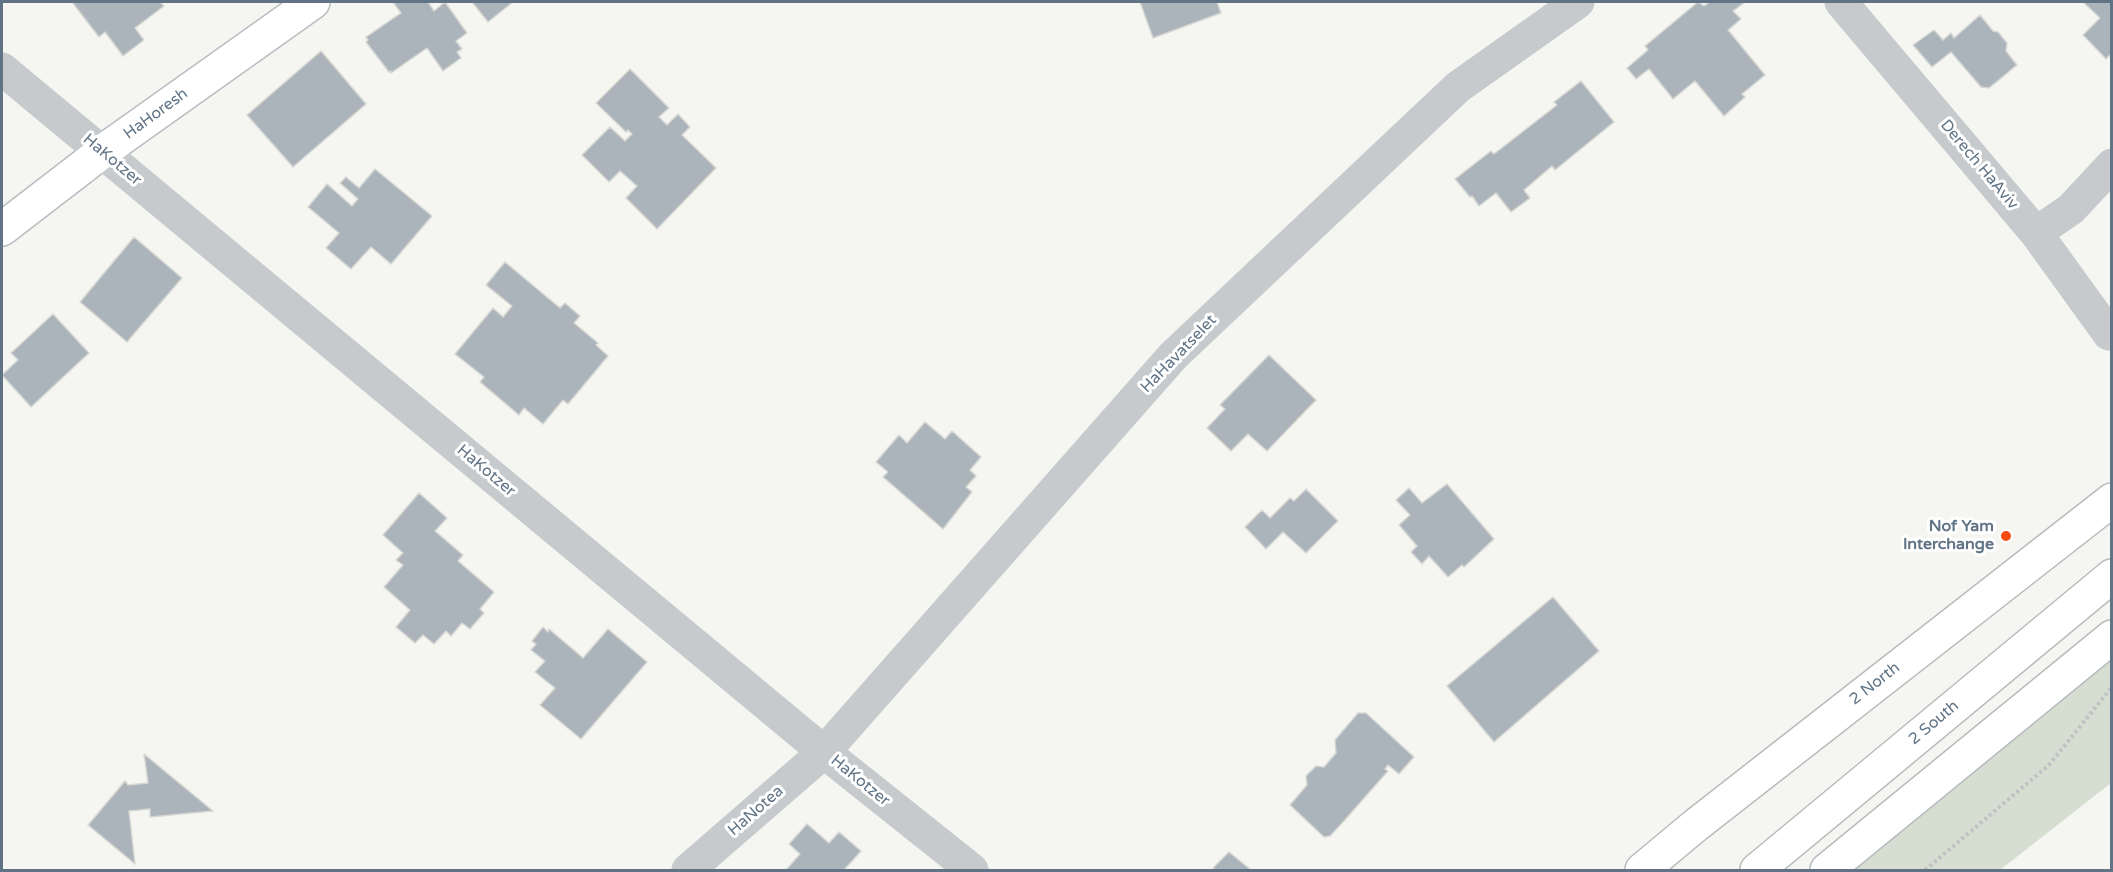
<!DOCTYPE html>
<style>
body{margin:0}
#map{position:relative;width:2113px;height:872px;overflow:hidden;background:#f5f6f1;font-family:"Varela Round",sans-serif}
canvas{display:block}
.frame{position:absolute;inset:0;border:3px solid #617486;pointer-events:none}
</style>
<div id="map">
<canvas width="2113" height="872"></canvas>
<div class="frame"></div>
</div>
<script>
const ctx = document.querySelector('canvas').getContext('2d');
ctx.lineJoin = 'round';
function fill(path, color) { ctx.fillStyle = color; ctx.fill(path, 'evenodd'); }
const toPath = rows => new Path2D(rows.map(r => 'M' + r).join(''));
function strokePath(path, color, width, dash) { ctx.strokeStyle = color; ctx.lineWidth = width; ctx.lineCap = dash ? 'butt' : 'round'; ctx.setLineDash(dash || []); ctx.stroke(path); }
function label(font, color, halo, rows, align = 'center') {
  ctx.font = font + ' "Varela Round",sans-serif'; ctx.lineWidth = 6; ctx.setLineDash([]); ctx.textBaseline = 'middle'; ctx.strokeStyle = halo; ctx.fillStyle = color; for (const [text, x, y, turn = 0] of rows) {
    ctx.save(); ctx.translate(x, y); ctx.rotate((+turn || 0) * Math.PI / 180); ctx.textAlign = isNaN(turn) ? turn : align; if (halo) ctx.strokeText(text, 0, 0); ctx.fillText(text, 0, 0); ctx.restore();
  }
}
fill(toPath([
 [2111,658,2111,783,2000,870,1845,870]
]), '#d6ded2');
const building = toPath([
 [72,2,160,2,164,6,135,28,144,40,123,56,105,32,99,37,72,2],
 [393,2,428,2,434,11,445,2,467,33,456,41,462,49,457,52,461,58,443,71,427,48,391,73,391,71,389,72,366,42,368,40,366,37,401,13,393,2],
 [472,2,513,2,488,22,472,2],
 [1140,2,1217,2,1221,13,1153,38,1140,2],
 [1698,2,1704,6,1710,2,1745,2,1733,11,1741,19,1728,30,1765,75,1742,94,1745,97,1724,116,1695,81,1673,99,1649,69,1636,79,1627,68,1648,50,1645,46,1698,2],
 [2083,2,2112,2,2112,53,2106,59,2083,35,2100,18,2083,2],
 [1980,15,1993,31,1998,32,2007,43,2006,51,2017,65,1989,88,1981,87,1951,52,1932,67,1913,45,1934,30,1943,40,1951,33,1954,38,1980,15],
 [321,51,366,104,293,167,247,115,321,51],
 [630,69,669,108,659,117,667,125,678,114,690,127,682,135,716,168,657,229,626,198,637,186,620,171,609,182,582,155,610,127,625,141,632,134,628,130,626,132,596,103,630,69],
 [1581,81,1614,122,1555,170,1552,166,1524,190,1530,198,1511,212,1496,193,1479,206,1472,196,1470,197,1455,179,1491,151,1494,154,1557,105,1554,102,1581,81],
 [375,169,432,216,391,264,371,247,351,269,326,248,339,233,308,207,327,184,352,206,358,199,340,183,346,177,359,188,375,169],
 [134,237,182,278,127,342,80,302,134,237],
 [505,262,560,308,565,303,580,316,574,323,598,343,596,345,608,356,568,404,563,400,543,424,524,408,519,415,480,382,484,377,455,354,493,308,503,317,512,306,486,285,505,262],
 [53,314,89,353,31,407,2,375,18,360,11,353,53,314],
 [1269,355,1316,400,1267,451,1248,434,1231,451,1207,428,1225,409,1220,405,1269,355],
 [925,422,945,439,952,431,981,457,970,470,976,476,966,487,972,492,943,529,883,477,888,472,876,462,899,435,907,443,925,422],
 [1447,484,1494,539,1464,567,1462,565,1448,577,1429,556,1422,564,1411,552,1417,546,1399,525,1410,515,1396,500,1409,488,1422,503,1447,484],
 [1306,489,1338,521,1306,553,1283,532,1266,549,1245,527,1262,510,1270,518,1290,498,1294,501,1306,489],
 [419,493,447,518,435,531,463,555,458,561,494,592,480,609,484,613,470,629,462,623,451,636,446,631,434,644,423,635,415,643,396,627,410,610,384,587,403,565,396,560,403,553,383,535,419,493],
 [1553,597,1599,651,1494,742,1447,686,1553,597],
 [543,627,548,632,549,629,583,658,608,629,647,662,581,739,540,705,555,688,535,672,545,661,531,650,536,644,532,641,543,627],
 [1358,713,1366,713,1414,757,1399,774,1388,765,1385,769,1388,771,1344,821,1330,836,1324,837,1290,805,1307,785,1306,776,1316,766,1324,767,1336,753,1335,740,1358,713],
 [144,754,213,811,150,817,150,809,129,811,135,864,88,825,125,781,128,785,148,783,144,754],
 [807,824,829,843,839,832,861,851,844,870,786,870,800,854,789,844,807,824],
 [1229,852,1251,870,1216,870,1213,868,1229,852]
]);
fill(building, '#acb4bb');
strokePath(building, '#d7d7d4', 1.5);
const secondary = toPath([
 [2,229,102,152,313,2]
]);
const highway = toPath([
 [1642,870,1696,825,2112,500],
 [1757,870,2112,576],
 [1827,870,2112,637]
]);
strokePath(secondary, '#b8bdc2', 36);
strokePath(highway, '#b8bbbe', 36);
strokePath(toPath([
 [1925,870,2049,765,2112,687]
]), '#c0c1c3', 4, [3, 3]);
strokePath(toPath([
 [1841,2,2036,233,2109,334],
 [2,69,824,752,972,870],
 [2036,233,2071,209,2112,165],
 [688,870,824,752,1173,356,1458,87,1578,2]
]), '#c7cacd', 33);
strokePath(secondary, '#fff', 33);
strokePath(highway, '#fff', 33);
for (const [x, y, r, color] of [
 [2006,536,6,"#f64c11"]
]) { const dot = new Path2D(); dot.arc(x, y, r, 0, 2 * Math.PI); ctx.fillStyle = color; ctx.fill(dot); strokePath(dot, '#fff', 2); }
label('16px', '#617486', '#fff', [
 ["HaHoresh",156,114,-36],
 ["HaKotzer",112,160,40],
 ["Derech HaAviv",1979,165,50],
 ["HaHavatselet",1179,354,-46],
 ["HaKotzer",486,471,40],
 ["2 North",1875,684,-38],
 ["2 South",1934,723,-40],
 ["HaKotzer",860,781,39],
 ["HaNotea",756,811,-41]
]);
label('bold 16px', '#617486', '#fff', [
 ["Nof Yam",1994,527],
 ["Interchange",1994,545]
], 'right');
</script>
